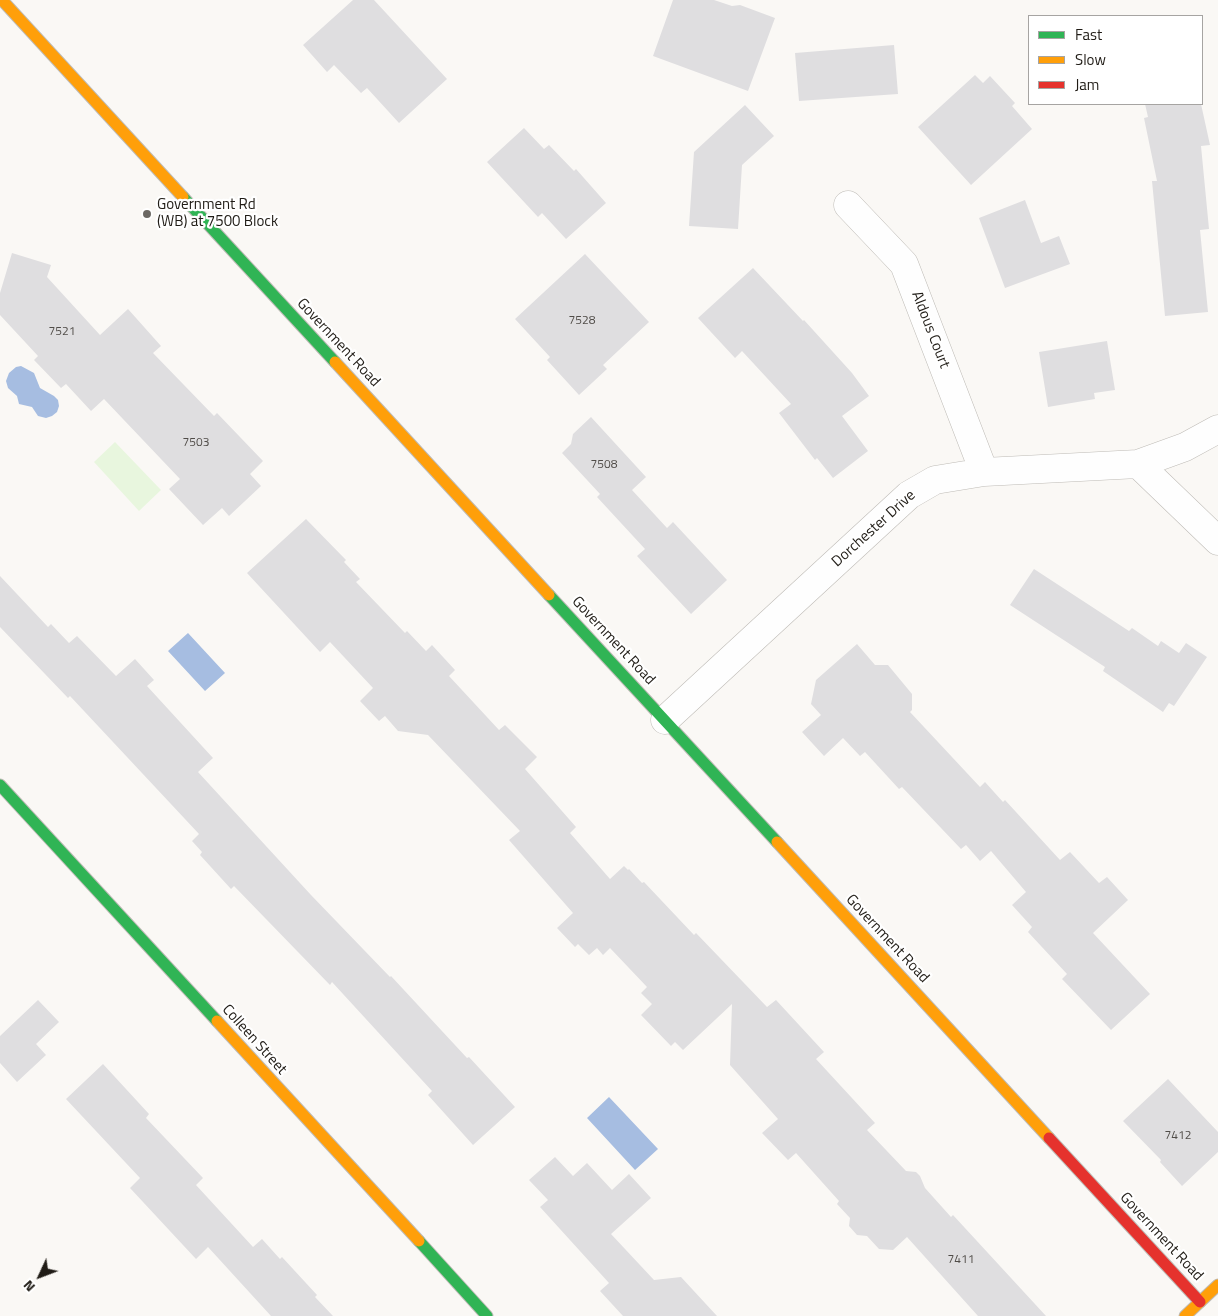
<!DOCTYPE html>
<style>
body{margin:0}
#map{position:relative;width:1218px;height:1316px;overflow:hidden;background:#faf8f5;font-family:"Titillium Web",sans-serif}
canvas{display:block}
.legend{position:absolute;left:1028px;top:15px;width:175px;height:90px;box-sizing:border-box;background:#fff;border:1px solid #a6a4a2;margin:0;padding:6px 9px;list-style:none;font-size:15px;color:#201c16}
.legend li{display:flex;align-items:center;gap:10px;height:25px}
.legend b{width:25px;border:1px solid #a6a4a2}
.north{position:absolute;left:15px;top:1251px;width:50px;height:50px;-webkit-text-stroke:4px #fff;paint-order:stroke;rotate:227deg;font-size:14px;font-weight:700;line-height:20px;text-align:center;color:#201c16}
.north::after{content:'';display:block;margin:auto;width:18px;height:22px;background:#201c16;clip-path:polygon(50% 0,100% 100%,50% 72%,0 100%)}
</style>
<div id="map">
<canvas width="1218" height="1316"></canvas>
<ul class="legend">
<li><b style="height:6px;background:#30b455"></b>Fast</li>
<li><b style="height:6px;background:#ff9f0a"></b>Slow</li>
<li><b style="height:6px;background:#e5322d"></b>Jam</li>
</ul>
<div class="north">N</div>
</div>
<script>
const ctx = document.querySelector('canvas').getContext('2d');
ctx.lineJoin = 'round';
function fill(path, color) { ctx.fillStyle = color; ctx.fill(path, 'evenodd'); }
const toPath = rows => new Path2D(rows.map(r => 'M' + r).join(''));
function strokePath(path, color, width, dash) { ctx.strokeStyle = color; ctx.lineWidth = width; ctx.lineCap = dash ? 'butt' : 'round'; ctx.setLineDash(dash || []); ctx.stroke(path); }
function label(font, color, halo, rows, align = 'center') {
  ctx.font = font + ' "Titillium Web",sans-serif'; ctx.lineWidth = 4.5; ctx.setLineDash([]); ctx.textBaseline = 'middle'; ctx.strokeStyle = halo; ctx.fillStyle = color; for (const [text, x, y, turn = 0] of rows) {
    ctx.save(); ctx.translate(x, y); ctx.rotate((+turn || 0) * Math.PI / 180); ctx.textAlign = isNaN(turn) ? turn : align; if (halo) ctx.strokeText(text, 0, 0); ctx.fillText(text, 0, 0); ctx.restore();
  }
}
fill(toPath([
 [115,442,161,490,139,511,94,462]
]), '#e8f6de');
fill(toPath([
 [21,366,34,373,40,388,54,396,58,400,59,406,57,412,52,416,46,418,38,416,32,407,19,404,17,396,8,388,6,381,9,373,16,367],
 [188,633,225,673,205,691,168,651],
 [609,1097,658,1149,635,1170,587,1118]
]), '#a6bde1');
fill(toPath([
 [353,0,374,0,447,79,399,123,367,88,361,93,334,65,327,72,303,45],
 [673,0,714,0,732,6,740,5,775,18,748,91,653,56],
 [894,45,898,94,799,101,795,53],
 [975,75,983,83,990,76,1015,103,1012,106,1032,129,971,185,918,127],
 [1145,104,1201,104,1210,145,1201,146,1209,229,1200,230,1208,312,1165,316,1152,181,1157,181,1144,118,1148,117],
 [745,105,774,136,742,165,738,229,689,226,694,152],
 [524,128,544,149,549,145,574,171,576,169,606,203,566,239,542,213,538,217,487,162],
 [1025,200,1041,243,1059,236,1070,264,1005,288,979,218],
 [12,253,51,265,47,277,100,335,128,309,161,346,153,353,214,416,217,413,263,461,250,474,261,486,229,516,222,508,203,525,169,489,180,479,104,399,91,411,66,384,61,388,34,360,38,356,0,315,0,293],
 [585,254,649,322,603,365,607,369,579,395,547,360,550,357,515,319],
 [753,268,803,321,804,320,852,373,869,396,842,416,868,451,833,478,817,458,815,460,779,413,791,404,742,351,735,358,698,318],
 [1107,341,1115,390,1094,393,1095,399,1048,407,1039,352],
 [591,417,646,477,632,490,667,528,673,522,727,580,691,614,637,556,645,549,597,497,600,494,562,453,571,444,573,434],
 [306,519,346,560,344,562,360,579,356,582,405,633,407,631,426,651,432,645,455,670,449,676,499,730,505,725,537,757,525,769,576,827,570,833,610,879,624,866,628,870,629,869,642,883,644,882,694,935,696,933,767,1007,776,1000,824,1052,816,1059,875,1123,867,1130,906,1171,916,1172,920,1176,925,1188,951,1217,953,1215,1046,1316,978,1316,907,1237,893,1250,879,1249,867,1236,857,1235,849,1226,850,1218,837,1204,839,1201,796,1153,788,1160,762,1133,778,1119,730,1065,732,1004,683,1050,675,1042,671,1046,641,1015,652,1004,641,993,647,987,610,948,603,955,597,948,589,955,578,944,575,947,557,928,573,913,509,840,520,831,428,735,398,731,385,716,379,721,360,701,373,688,330,642,320,652,247,573],
 [1034,569,1129,631,1132,628,1158,646,1161,641,1179,653,1186,643,1207,657,1174,706,1169,703,1163,712,1103,671,1105,667,1010,605],
 [0,576,48,627,51,624,69,643,77,636,116,676,135,659,154,680,147,686,213,758,198,772,311,895,390,977,391,976,467,1058,469,1057,515,1107,473,1145,428,1095,432,1091,332,982,330,985,234,886,231,889,200,855,202,852,192,841,199,834,70,696,68,698,0,627],
 [857,644,875,665,888,665,912,694,912,710,910,712,980,787,985,782,1003,802,1005,800,1060,860,1070,852,1099,883,1107,877,1128,900,1093,933,1150,994,1111,1030,1062,979,1067,974,1028,932,1032,927,1012,905,1026,892,991,851,980,861,966,845,961,849,902,787,899,789,865,752,860,756,843,738,824,756,802,732,821,715,811,704,816,680],
 [38,1000,59,1022,36,1044,46,1055,17,1082,0,1063,0,1036],
 [103,1064,149,1114,146,1118,203,1178,196,1185,253,1247,262,1239,280,1259,282,1257,317,1295,315,1297,333,1316,271,1316,208,1247,196,1259,130,1188,140,1178,66,1099],
 [1168,1079,1218,1132,1218,1152,1182,1186,1160,1162,1161,1160,1123,1121],
 [555,1157,573,1176,587,1163,612,1190,629,1174,651,1198,611,1234,654,1280,681,1277,717,1316,623,1316,600,1291,609,1283,540,1207,548,1200,529,1180]
]), '#dfdee0');
const street = toPath([
 [848,205,904,264,984,472],
 [1138,464,1218,541],
 [665,720,909,495,935,480,984,472,1138,464,1185,447,1218,429]
]);
const fast = toPath([
 [183,197,335,362],
 [549,595,777,842],
 [0,785,217,1021],
 [419,1241,487,1316]
]);
const slow = toPath([
 [2,0,183,197],
 [335,362,549,595],
 [777,842,1049,1138],
 [217,1021,419,1241],
 [1185,1316,1218,1285]
]);
const jam = toPath([
 [1049,1138,1200,1302]
]);
strokePath(street, '#bebbb6', 29);
strokePath(fast, '#bebbb6', 13);
strokePath(slow, '#bebbb6', 13);
strokePath(jam, '#bebbb6', 13);
strokePath(street, '#fefefe', 28);
strokePath(fast, '#30b455', 11);
strokePath(slow, '#ff9f0a', 11);
strokePath(jam, '#e5322d', 11);
for (const [x, y, r, color] of [
 [147,214,5,"#6c6964"]
]) { const dot = new Path2D(); dot.arc(x, y, r, 0, 2 * Math.PI); ctx.fillStyle = color; ctx.fill(dot); strokePath(dot, '#fff', 2); }
label('12px', '#504c48', null, [
 ["7528",582,321],
 ["7521",62,332],
 ["7503",196,443],
 ["7508",604,465],
 ["7412",1178,1136],
 ["7411",961,1260]
]);
label('15px', '#201c16', '#fff', [
 ["Government Rd",157,205],
 ["(WB) at 7500 Block",157,222]
], 'left');
label('15px', '#201c16', '#fff', [
 ["Aldous Court",930,330,69],
 ["Government Road",338,343,47],
 ["Dorchester Drive",874,529,-42],
 ["Government Road",613,641,47],
 ["Government Road",887,939,47],
 ["Colleen Street",254,1040,48],
 ["Government Road",1161,1237,47]
]);
</script>
